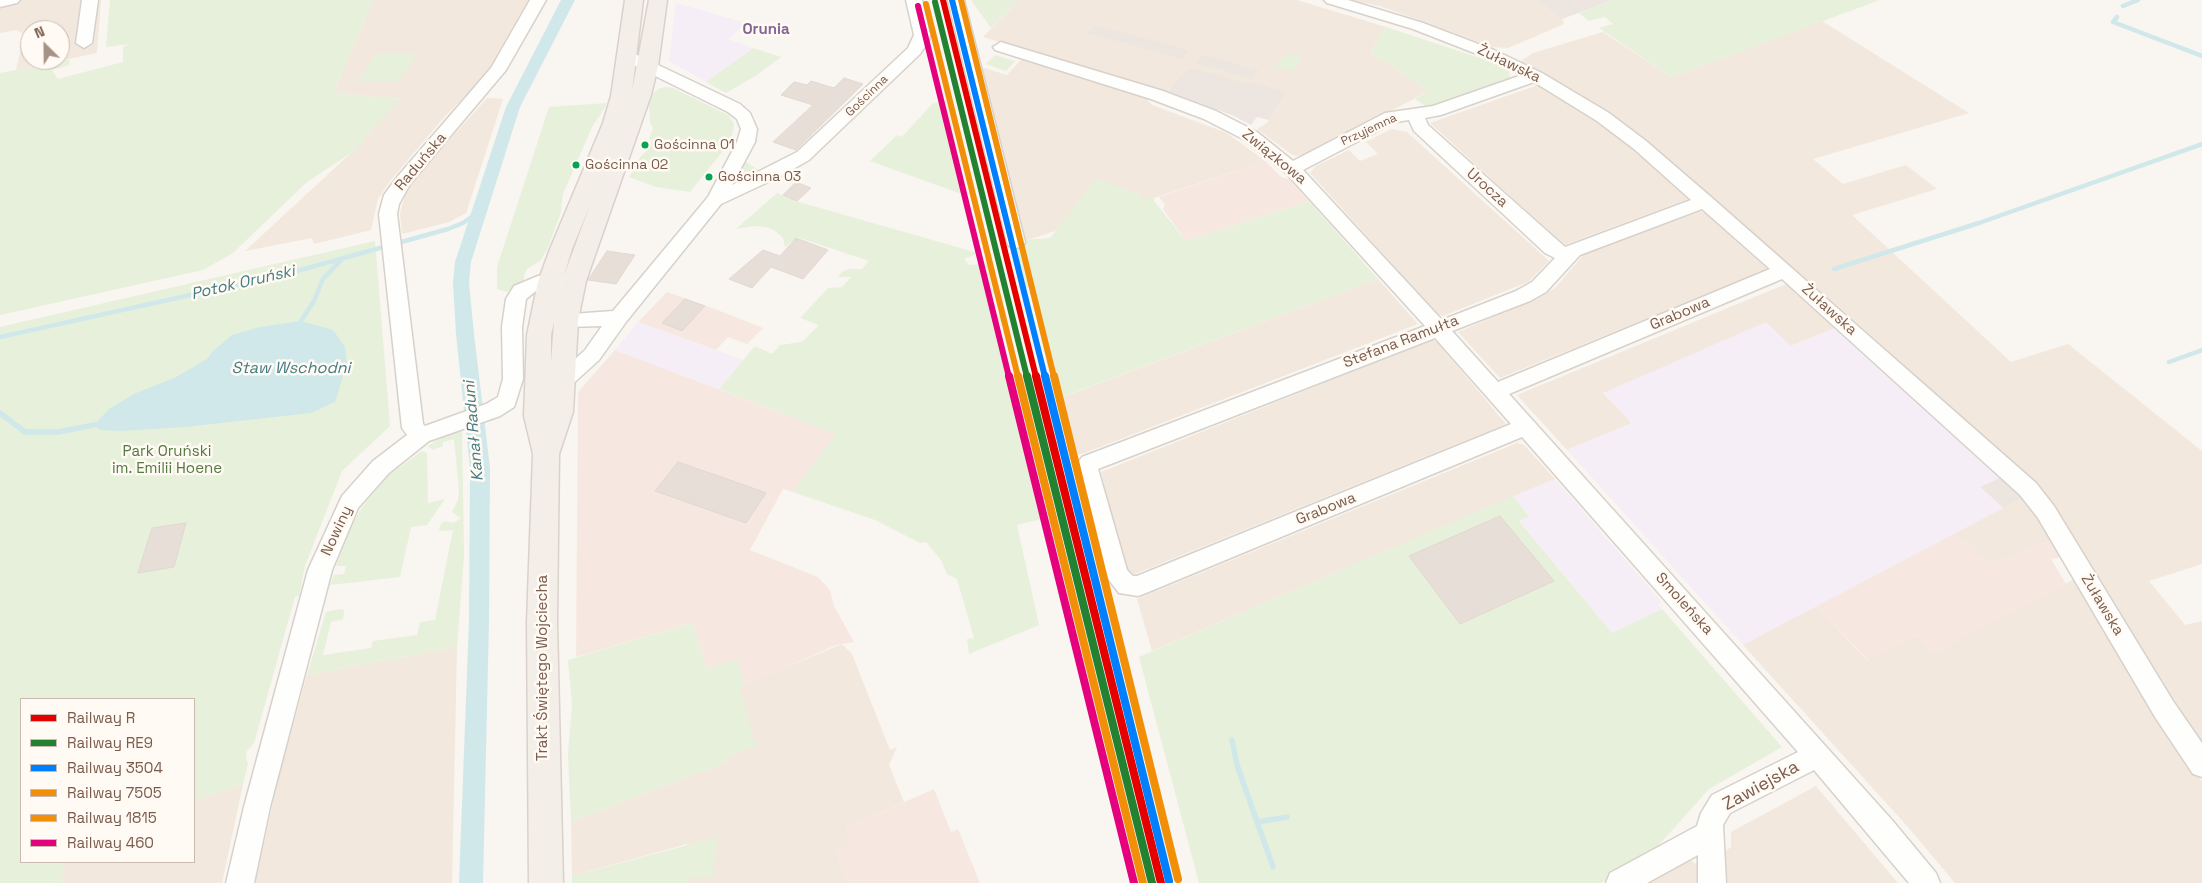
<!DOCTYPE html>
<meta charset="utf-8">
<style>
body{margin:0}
#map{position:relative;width:2202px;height:883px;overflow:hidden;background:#f9f5f0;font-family:"Space Grotesk",sans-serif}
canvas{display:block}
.legend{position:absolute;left:20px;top:698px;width:175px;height:165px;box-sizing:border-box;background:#fffaf3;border:1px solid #cabbb1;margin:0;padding:6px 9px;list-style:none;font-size:15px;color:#7a5c4d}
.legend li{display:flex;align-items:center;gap:10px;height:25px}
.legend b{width:25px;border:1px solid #cabbb1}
.north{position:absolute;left:20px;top:20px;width:50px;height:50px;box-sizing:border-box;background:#fffaf3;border:1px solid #cabbb1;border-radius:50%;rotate:337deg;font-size:14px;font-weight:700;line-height:20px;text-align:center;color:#7a5c4d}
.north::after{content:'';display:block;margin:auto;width:18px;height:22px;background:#a69286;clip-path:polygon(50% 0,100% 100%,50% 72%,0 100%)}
</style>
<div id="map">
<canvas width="2202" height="883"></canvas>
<ul class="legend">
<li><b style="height:6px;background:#e50000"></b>Railway R</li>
<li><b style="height:6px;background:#238132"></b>Railway RE9</li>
<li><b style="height:6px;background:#0080ff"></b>Railway 3504</li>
<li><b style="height:6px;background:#f28f08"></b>Railway 7505</li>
<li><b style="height:6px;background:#f28f08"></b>Railway 1815</li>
<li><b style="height:6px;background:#e5007d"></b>Railway 460</li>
</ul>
<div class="north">N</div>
</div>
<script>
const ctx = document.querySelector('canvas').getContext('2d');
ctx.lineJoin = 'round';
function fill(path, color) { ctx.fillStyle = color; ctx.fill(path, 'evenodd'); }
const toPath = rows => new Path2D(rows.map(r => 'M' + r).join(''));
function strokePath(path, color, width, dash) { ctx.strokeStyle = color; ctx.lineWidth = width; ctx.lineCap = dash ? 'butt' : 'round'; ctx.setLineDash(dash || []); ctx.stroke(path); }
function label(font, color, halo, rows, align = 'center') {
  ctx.font = font + ' "Space Grotesk",sans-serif'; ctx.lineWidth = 5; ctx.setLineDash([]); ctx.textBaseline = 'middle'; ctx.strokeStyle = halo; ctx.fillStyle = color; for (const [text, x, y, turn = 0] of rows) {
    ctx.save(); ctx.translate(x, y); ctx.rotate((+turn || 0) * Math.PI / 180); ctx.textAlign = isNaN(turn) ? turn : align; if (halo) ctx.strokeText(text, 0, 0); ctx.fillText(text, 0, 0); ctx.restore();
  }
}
fill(toPath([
 [0,0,101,0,97,53,16,70,24,34,16,30,0,33],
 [30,30,60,30,60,60,30,60],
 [373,0,528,0,484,77,446,115,390,181,378,199,371,230,314,244,312,238,245,251,351,153,400,99,333,93],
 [1019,0,1297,0,1386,27,1370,52,1429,91,1308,154,1297,156,1291,154,1257,129,1267,123,1286,92,1180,75,1167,92,983,37],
 [1351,0,1537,0,1562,19,1564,24,1508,48,1492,47,1428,23,1379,6],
 [1822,21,1969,113,1813,159,1843,184,1906,165,1937,189,1852,215,2011,362,2068,344,2202,451,2202,564,2149,581,2185,625,2202,621,2202,745,2023,474,2003,454,1854,320,1634,131,1602,108,1521,61,1533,53,1603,32,1671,77],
 [1022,59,1143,95,1152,105,1227,133,1265,161,1022,242,981,67,1007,75],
 [1538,85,1599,123,1641,155,1688,199,1564,245,1430,123],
 [487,98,503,99,466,213,449,222,402,234,400,213,405,195,412,182],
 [1391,129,1407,132,1549,261,1528,282,1443,316,1437,314,1310,173,1316,166,1349,150,1360,161,1378,154,1366,142],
 [1700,212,1705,212,1768,269,1500,378,1458,332,1539,298,1555,288,1586,252],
 [1378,279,1418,324,1082,454,1076,454,1060,398],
 [1786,284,1840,326,1791,346,1603,393,1632,423,1567,450,1517,395],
 [1432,340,1437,342,1506,424,1135,574,1126,572,1101,472],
 [1517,443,1524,445,1555,479,1152,651,1137,599],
 [2024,497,2054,539,1991,565,1955,533],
 [2075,579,2130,675,2202,782,2202,883,1955,883,1907,826,1743,645,1815,605,1867,660,1917,635,1934,652],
 [842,644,852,654,890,750,897,747,889,765,904,802,846,828,852,845,837,852,846,880,849,879,851,883,689,883,687,844,572,876,571,822,727,762,728,756,755,746,739,687],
 [457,647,452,883,255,883,278,780,307,675],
 [243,784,222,883,61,883,64,862,194,862,194,801],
 [1816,786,1898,883,1722,883,1722,854,1731,847,1731,832],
 [1685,856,1700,867,1701,883,1638,883]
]), '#f2e8de');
fill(toPath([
 [1265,161,1281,177,1289,179,1309,201,1186,241,1163,209,1165,205,1159,197],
 [667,292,715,309,763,328,747,344,728,337,716,350,638,322],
 [615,350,837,434,793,492,783,489,750,550,818,577,830,590,834,606,854,642,836,645,744,686,738,660,707,669,692,623,576,657,578,392],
 [1955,532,1991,565,2054,539,2061,553,2058,558,2051,559,2066,584,1934,652,1917,635,1868,660,1815,605],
 [934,789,951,832,958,829,980,883,851,883,849,879,846,880,837,852,851,845,846,828]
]), '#f6e8e1');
fill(toPath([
 [1537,0,1613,0,1562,19],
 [1095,25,1188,50,1182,59,1088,33],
 [1203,55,1258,70,1252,79,1196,63],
 [1195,69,1248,84,1250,82,1286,92,1269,120,1257,117,1251,125,1234,116,1168,91,1180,75,1183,75,1187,70],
 [2003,476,2024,497,2003,508,1980,487]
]), '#ede5e0');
fill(toPath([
 [676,3,746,23,728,39,753,48,706,82,669,61],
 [638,322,716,350,743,360,719,389,615,350],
 [1766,322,1791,346,1840,326,2003,476,1980,487,2003,508,1743,645,1567,450,1632,423,1603,393],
 [1555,479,1662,602,1658,604,1662,609,1612,633,1519,520,1529,515,1513,496]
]), '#f6eef6');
fill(toPath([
 [110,0,373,0,333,93,401,99,351,153,307,182,233,253,203,270,0,315,0,73,70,59,69,65,52,70,58,79,123,62,123,47,130,44,106,47],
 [971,0,1019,0,991,28],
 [1613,0,1880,0,1671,77,1599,28,1613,24,1605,17,1589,21,1579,13],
 [1386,27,1495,63,1509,71,1510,78,1427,107,1415,99,1429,91,1370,52],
 [753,48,781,57,757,75,726,93,706,82],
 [1287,53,1302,57,1293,71,1275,66],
 [376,54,418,54,399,81,358,81],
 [995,55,1015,61,1006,71,986,64],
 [666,87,673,88,728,115,734,123,733,132,727,146,690,192,656,187,629,177,641,156,649,149,652,140,649,139,653,128,650,123,649,105,653,94,658,89],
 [946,100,967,196,870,161,897,135,902,137,932,104],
 [606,103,606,106,592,127,563,194,561,212,547,250,540,261,527,269,524,275,524,284,507,292,497,289,497,267,549,107],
 [746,162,760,171,724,191,744,163],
 [1096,179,1143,195,1141,200,1145,201,1148,196,1155,199,1154,201,1186,241,1309,201,1378,279,1056,399,1029,288,1021,289,1023,284,1012,241,1050,238],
 [777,193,799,202,978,253,964,259,969,265,982,264,989,259,994,279,990,281,992,288,998,292,990,294,995,316,1004,315,1005,320,996,322,1013,390,1016,389,1046,518,1017,525,1039,625,969,654,967,639,974,638,957,579,947,574,941,560,926,542,920,543,875,520,793,492,836,434,719,389,755,346,772,354,780,345,802,342,819,325,800,318,828,288,842,287,851,277,838,277,842,272,849,269,862,269,869,261,797,237,785,247,783,238,774,230,766,227,753,226,736,229],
 [375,241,390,426,342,471,305,566,299,596,295,597,254,743,247,751,246,758,248,764,243,784,194,801,194,699,21,699,21,862,64,862,61,883,0,883,0,327],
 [462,429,464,556,457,647,307,675,326,612,330,611,340,609,344,610,344,613,343,619,331,622,323,655,371,648,373,641,417,635,420,622,435,620,453,530,439,531,441,523,445,521,454,523,461,518,452,512,458,500,459,491,454,439,443,442,443,446,433,450,428,446,452,431],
 [422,451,427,453,428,503,445,499,427,525,411,527,400,577,330,585,334,575,344,574,346,566,336,566,350,527,363,506,388,476],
 [1513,496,1529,516,1519,521,1612,633,1662,609,1782,747,1709,789,1648,857,1601,883,1199,883,1139,657],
 [692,623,707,669,738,659,744,686,740,688,756,746,728,756,727,762,571,822,568,754,572,705,568,660],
 [718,837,712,878,690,877,689,883,572,883,572,876]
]), '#e7f0db');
fill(toPath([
 [301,321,333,330,345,347,347,364,335,402,311,413,185,427,120,431,100,430,94,425,109,409,134,394,176,377,207,359,214,350,232,335,260,327]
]), '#d0e8ea');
strokePath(toPath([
 [2123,6,2138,0],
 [2117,17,2113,22,2202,56],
 [1834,269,1979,223,2202,144],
 [301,321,314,301,323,279,343,258],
 [0,337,290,273,448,229,463,223,480,211],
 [2169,362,2202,350]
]), '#d0e8ea', 4.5);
strokePath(toPath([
 [0,413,25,432,58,432,94,425],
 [1232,740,1237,765,1273,867],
 [1257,822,1287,817]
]), '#d0e8ea', 5.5);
fill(toPath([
 [561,0,575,0,520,107,471,262,469,283,474,334,490,468,489,620,483,883,459,883,469,620,470,468,456,334,453,283,455,262,506,107,561,0]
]), '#d0e8ea');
const building = toPath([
 [844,78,863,84,796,150,773,142,813,105,781,95,794,82,807,85,811,81,834,88,844,78],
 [796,182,811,188,797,201,783,195,796,182],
 [796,238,828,250,803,279,771,267,752,288,729,279,763,250,780,256,796,238],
 [607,251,635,255,616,284,588,280,607,251],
 [685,299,705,306,682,331,662,323,685,299],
 [678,462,750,487,766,493,746,523,655,491,678,462],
 [1500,516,1554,581,1460,624,1409,556,1500,516],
 [186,523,174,567,138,573,152,528,186,523]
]);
fill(building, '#e6ded7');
strokePath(building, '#e2d8d2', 1);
const minor = toPath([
 [0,0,20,0,17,3,0,7,0,0],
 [82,0,98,0,92,43,84,48,76,43,82,0],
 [530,0,546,0,506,70,410,184,399,204,397,214,423,424,425,426,486,404,498,397,503,379,502,327,506,299,514,286,538,276,565,274,572,276,575,281,572,286,565,288,536,291,526,299,522,327,523,379,514,407,500,416,429,441,389,473,358,508,332,570,270,807,254,883,226,883,244,807,308,570,342,496,373,461,407,435,402,428,379,214,384,195,398,176,491,68,530,0],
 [906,0,922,0,930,35,929,41,920,54,809,160,781,176,721,204,626,322,599,360,567,389,560,392,553,389,550,384,553,379,585,350,602,326,566,327,559,325,556,320,559,315,613,311,708,197,737,142,741,129,737,119,728,112,621,59,619,56,621,53,633,53,740,104,750,113,757,129,755,142,732,185,797,152,908,48,914,35,906,0],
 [948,0,964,0,1025,242,1023,246,1016,248,1009,246,1007,242,948,0],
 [1324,0,1348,0,1423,23,1494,50,1542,73,1609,113,1646,141,1711,197,2036,483,2054,506,2173,701,2202,743,2202,777,2193,774,2155,717,2038,518,2020,495,1782,279,1509,394,1892,820,1936,873,1940,883,1909,883,1814,770,1730,813,1723,825,1726,883,1698,883,1698,855,1647,883,1606,883,1610,873,1697,826,1701,813,1712,795,1798,752,1522,437,1146,593,1138,596,1119,593,1105,575,1075,467,1082,457,1425,326,1286,173,1245,140,1204,119,1151,99,995,50,993,47,1001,42,1007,44,1163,91,1216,111,1257,132,1293,161,1385,113,1433,106,1522,75,1482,56,1413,29,1327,3,1324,0],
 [1534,82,1597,121,1634,149,1691,200,1565,247,1428,125,1425,118,1441,115,1534,82],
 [1409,120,1414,131,1545,253,1555,258,1532,282,1516,291,1442,320,1303,170,1395,122,1409,120],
 [1702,209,1770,269,1498,382,1452,331,1530,301,1546,292,1580,255,1702,209],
 [1435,338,1511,424,1137,576,1133,576,1127,570,1098,469,1435,338]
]);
const major = toPath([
 [625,0,643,0,632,91,649,0,667,0,658,66,651,95,586,281,578,320,573,412,559,454,557,622,563,883,529,883,527,622,533,454,524,416,527,335,538,282,550,249,603,123,611,96,625,0],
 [590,205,562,281,558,301,562,282,572,249,590,205],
 [554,322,551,363,551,335,554,322]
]);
strokePath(minor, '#d7d1cb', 3);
strokePath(major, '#dad1cc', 3);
fill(minor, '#fefefd');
fill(major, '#f3eee8');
strokePath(toPath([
 [943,0,1036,377]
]), '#e50000', 6);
strokePath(toPath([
 [1036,376,1161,883]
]), '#e50000', 8);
strokePath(toPath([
 [935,2,1027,377]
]), '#238132', 6);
strokePath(toPath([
 [1027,376,1152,883]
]), '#238132', 8);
strokePath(toPath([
 [952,0,1045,377]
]), '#0080ff', 6);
strokePath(toPath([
 [1045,376,1169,881]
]), '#0080ff', 8);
strokePath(toPath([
 [926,4,1018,377]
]), '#f28f08', 6);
strokePath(toPath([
 [1018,376,1143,883]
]), '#f28f08', 8);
strokePath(toPath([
 [961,0,1054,377]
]), '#f28f08', 6);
strokePath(toPath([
 [1054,376,1178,879]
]), '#f28f08', 8);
strokePath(toPath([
 [918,6,1009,377]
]), '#e5007d', 6);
strokePath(toPath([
 [1009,376,1134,883]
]), '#e5007d', 8);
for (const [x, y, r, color] of [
 [645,145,4.5,"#00a651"],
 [576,165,4.5,"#00a651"],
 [709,177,4.5,"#00a651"]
]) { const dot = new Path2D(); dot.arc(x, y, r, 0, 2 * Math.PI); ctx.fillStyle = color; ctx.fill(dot); strokePath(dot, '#fffaf3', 2); }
label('12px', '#7a5c4d', '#fffaf3', [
 ["Gościnna",867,96,-44],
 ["Przyjemna",1369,130,-25]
]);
label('14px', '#7a5c4d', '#fffaf3', [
 ["Gościnna 01",654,145],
 ["Gościnna 02",585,165],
 ["Gościnna 03",718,177]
], 'left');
label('bold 15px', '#846695', '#fffaf3', [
 ["Orunia",766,30]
]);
label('15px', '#7a5c4d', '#fffaf3', [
 ["Żuławska",1509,64,26],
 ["Związkowa",1274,157,39],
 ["Raduńska",421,162,-50],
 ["Urocza",1487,188,42],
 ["Żuławska",1829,310,42],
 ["Grabowa",1680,314,-23],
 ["Stefana Ramułta",1401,342,-21],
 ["Grabowa",1326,509,-22],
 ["Nowiny",337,531,-65],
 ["Smoleńska",1684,604,48],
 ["Żuławska",2102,605,59],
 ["Trakt Świętego Wojciecha",543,668,-90]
]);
label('15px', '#537a41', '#fffaf3', [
 ["Park Oruński",167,452],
 ["im. Emilii Hoene",167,469]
]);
label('italic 16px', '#437c86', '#fffaf3', [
 ["Potok Oruński",243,283,-13],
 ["Staw Wschodni",291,369],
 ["Kanał Raduni",474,431,-95]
]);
label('18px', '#7a5c4d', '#fffaf3', [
 ["Zawiejska",1761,786,-29]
]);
</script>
